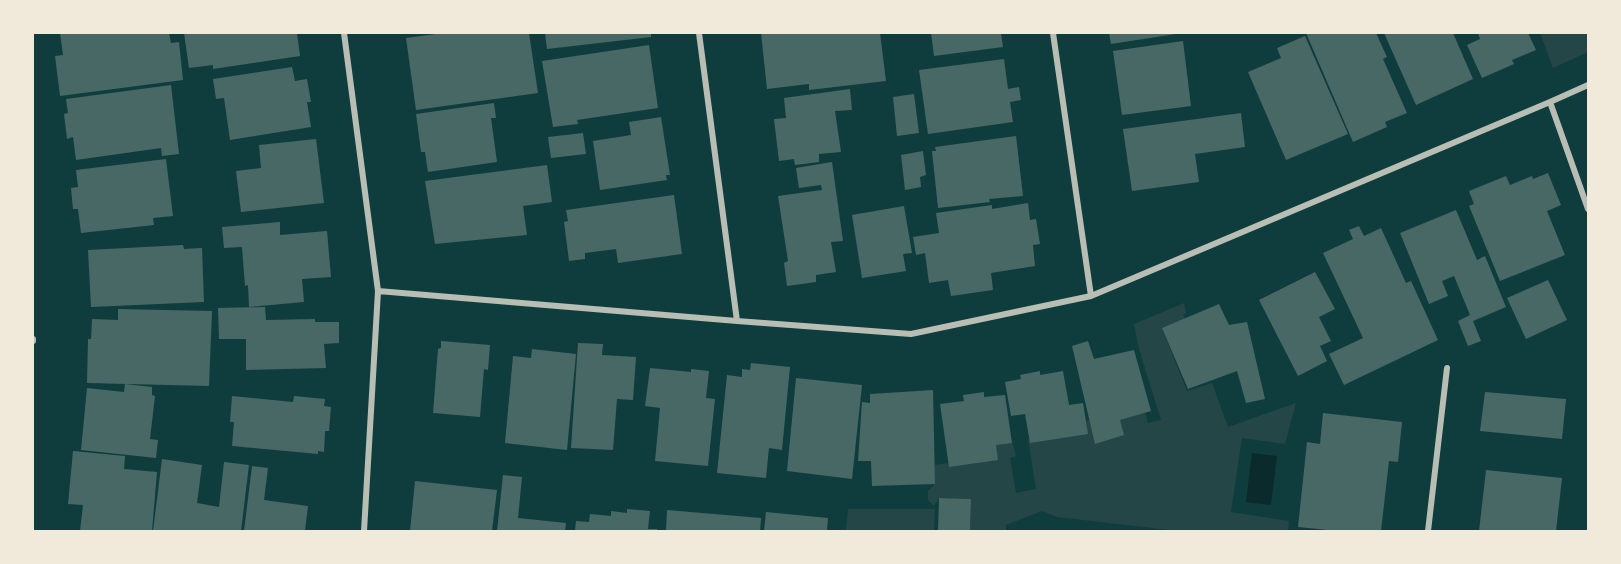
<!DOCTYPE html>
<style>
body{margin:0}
#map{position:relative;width:1621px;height:564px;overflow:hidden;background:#0f3d3e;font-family:Arial,sans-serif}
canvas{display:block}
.frame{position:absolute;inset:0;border:34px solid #f1e9da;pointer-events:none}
</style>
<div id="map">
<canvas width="1621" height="564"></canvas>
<div class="frame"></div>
</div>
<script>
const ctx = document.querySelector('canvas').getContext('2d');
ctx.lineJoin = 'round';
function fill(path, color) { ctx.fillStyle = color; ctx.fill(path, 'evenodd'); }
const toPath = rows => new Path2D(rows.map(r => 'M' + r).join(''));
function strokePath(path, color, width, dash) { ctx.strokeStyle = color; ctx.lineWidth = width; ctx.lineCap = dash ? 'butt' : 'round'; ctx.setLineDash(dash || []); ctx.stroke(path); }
fill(toPath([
 [1540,33,1588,33,1588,52,1553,68],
 [1184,303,1186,313,1183,315,1185,319,1162,328,1187,391,1212,383,1228,427,1296,403,1285,444,1242,438,1231,512,1289,521,1288,531,1178,531,1057,517,1042,511,1006,525,1006,531,970,531,971,499,939,498,934,506,928,500,928,491,935,484,935,465,989,457,988,442,1002,438,1013,444,1016,456,1010,458,1016,493,1036,489,1028,439,1087,428,1086,421,1143,405,1148,423,1161,420,1139,349,1134,324],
 [848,509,935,509,934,531,846,531]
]), '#244646');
fill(toPath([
 [1252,453,1277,456,1271,505,1246,502]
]), '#0a2a2b');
fill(toPath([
 [60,33,169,33,171,43,179,42,183,80,60,96,55,56,63,55],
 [184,33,297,33,300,56,213,69,213,65,189,68],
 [443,33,529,33,538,93,416,110,406,38],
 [545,33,651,33,651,37,547,49],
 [761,33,880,33,886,81,809,90,809,84,767,89],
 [931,33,1001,33,1003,47,934,56],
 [1109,33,1176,33,1176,34,1111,44],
 [1306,33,1376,33,1387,57,1383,59,1407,113,1385,122,1387,127,1353,142],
 [1384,33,1453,33,1473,79,1416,105],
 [1478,33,1528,33,1536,50,1512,60,1514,64,1482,78,1467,45,1480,39],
 [1305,36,1348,134,1286,160,1248,72,1281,58,1277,48],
 [1183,41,1191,106,1122,115,1113,51],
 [649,45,658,108,577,120,578,124,553,127,542,61],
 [1004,59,1008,89,1019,87,1021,100,1010,102,1013,122,928,134,919,70],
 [292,67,295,81,307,79,311,102,307,102,311,127,230,140,224,98,216,99,213,79],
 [171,85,179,154,162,156,161,148,76,160,73,137,67,139,64,114,68,113,66,99],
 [850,89,852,110,835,111,841,152,819,154,819,162,795,165,794,159,779,161,774,119,786,118,784,98],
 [914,94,919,133,897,136,893,97],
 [494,103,496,118,491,118,497,162,428,172,425,152,421,152,416,114],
 [1241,113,1245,147,1195,154,1199,182,1132,191,1123,129],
 [661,117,670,175,666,175,667,180,600,190,593,141,631,135,629,122],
 [583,133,586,154,551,158,548,137],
 [1016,136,1023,196,989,199,990,202,938,208,932,151,936,151,935,147],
 [316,139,324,203,241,212,236,171,261,168,259,145],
 [923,151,926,175,920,177,921,187,905,190,901,155],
 [166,159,173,216,153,218,154,225,81,233,78,209,73,209,71,188,78,187,76,170],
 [832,162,843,241,831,242,836,272,816,275,816,282,787,286,784,263,788,261,778,196,822,190,821,185,799,188,796,168],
 [547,165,552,202,523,206,527,235,435,244,425,181],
 [1548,173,1561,205,1547,211,1565,255,1500,281,1469,206,1474,204,1469,191,1506,176,1510,185,1532,176,1533,179],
 [674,195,682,254,618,263,616,249,585,253,585,259,569,261,564,222,568,221,566,210],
 [1028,203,1030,220,1036,219,1040,244,1033,245,1035,266,991,273,993,290,951,296,948,280,929,283,925,253,916,255,913,237,939,233,936,213,992,205,992,209],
 [904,206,912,253,903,254,906,271,862,278,852,215],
 [1456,210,1477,260,1485,256,1506,307,1473,321,1481,341,1468,346,1458,321,1470,315,1454,276,1442,281,1448,296,1429,304,1400,233],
 [280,222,280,235,327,231,331,277,302,279,304,302,249,307,248,285,245,286,242,247,224,248,222,227],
 [1359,226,1364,236,1381,228,1406,283,1411,281,1438,340,1344,385,1329,354,1363,338,1323,253,1353,239,1349,230],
 [183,245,184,249,202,248,204,302,91,307,88,250],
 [1315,272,1335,309,1319,317,1331,341,1320,346,1327,361,1298,376,1259,300],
 [1548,280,1567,320,1526,339,1507,298],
 [1219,304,1229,325,1247,322,1265,399,1246,403,1237,371,1188,389,1162,328],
 [265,307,266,320,315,319,315,322,339,322,339,343,324,344,326,368,246,370,246,339,219,339,218,308],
 [118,309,212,311,209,386,87,383,88,339,91,339,92,319,118,320],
 [441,341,490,345,488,370,484,369,480,417,433,413,438,349,441,348],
 [1088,341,1094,359,1134,350,1151,411,1120,420,1124,435,1095,444,1072,346],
 [578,343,603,344,602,355,636,357,633,400,617,399,613,450,571,448],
 [532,349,576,354,567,450,505,443,513,356,531,358],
 [751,363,790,367,782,450,769,448,766,478,717,473,727,375,742,377,742,369,750,370],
 [650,368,691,372,691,369,709,371,706,398,715,399,708,466,655,461,660,408,645,406],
 [1040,371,1040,375,1063,371,1069,405,1083,403,1088,434,1030,443,1025,414,1011,416,1005,382,1021,379,1020,375],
 [796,378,862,385,852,479,787,471],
 [125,384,152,387,152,395,155,396,150,439,158,440,156,458,81,450,87,388,124,392],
 [933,390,935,484,872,486,871,461,858,461,862,402,870,403,870,394],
 [984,392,984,397,1005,395,1012,443,996,445,998,460,949,467,940,404,964,401,963,395],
 [1485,392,1566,399,1562,439,1480,431],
 [232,396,293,402,294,396,325,399,324,406,331,407,329,431,325,431,324,452,318,451,318,454,232,446,234,422,230,422],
 [1323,413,1402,422,1398,462,1389,461,1381,531,1338,531,1298,527,1307,442,1320,444],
 [73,451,125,456,124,469,157,472,152,531,80,531,83,505,68,504],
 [162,459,202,465,197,503,219,507,224,462,249,465,241,531,153,531],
 [252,466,268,468,264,500,308,506,305,531,244,531],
 [1486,470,1562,478,1556,531,1479,531],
 [503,475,522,477,518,518,566,523,565,531,497,531],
 [415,481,497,490,492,531,410,531],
 [939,498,971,499,970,531,938,531],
 [627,509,650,511,648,529,657,529,657,531,575,531,576,521,589,522,590,514,611,516,611,511,627,513],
 [667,510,761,518,760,531,666,531],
 [766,512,828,518,827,531,764,531]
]), '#486865');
strokePath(toPath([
 [344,33,378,291,364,531],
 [699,33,737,321],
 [1053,33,1091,296],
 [1550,102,1588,209],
 [378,291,737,321,911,334,1091,296,1550,102,1588,85],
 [33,339,33,341],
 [1428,531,1447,368]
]), '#b8beb3', 6);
</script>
